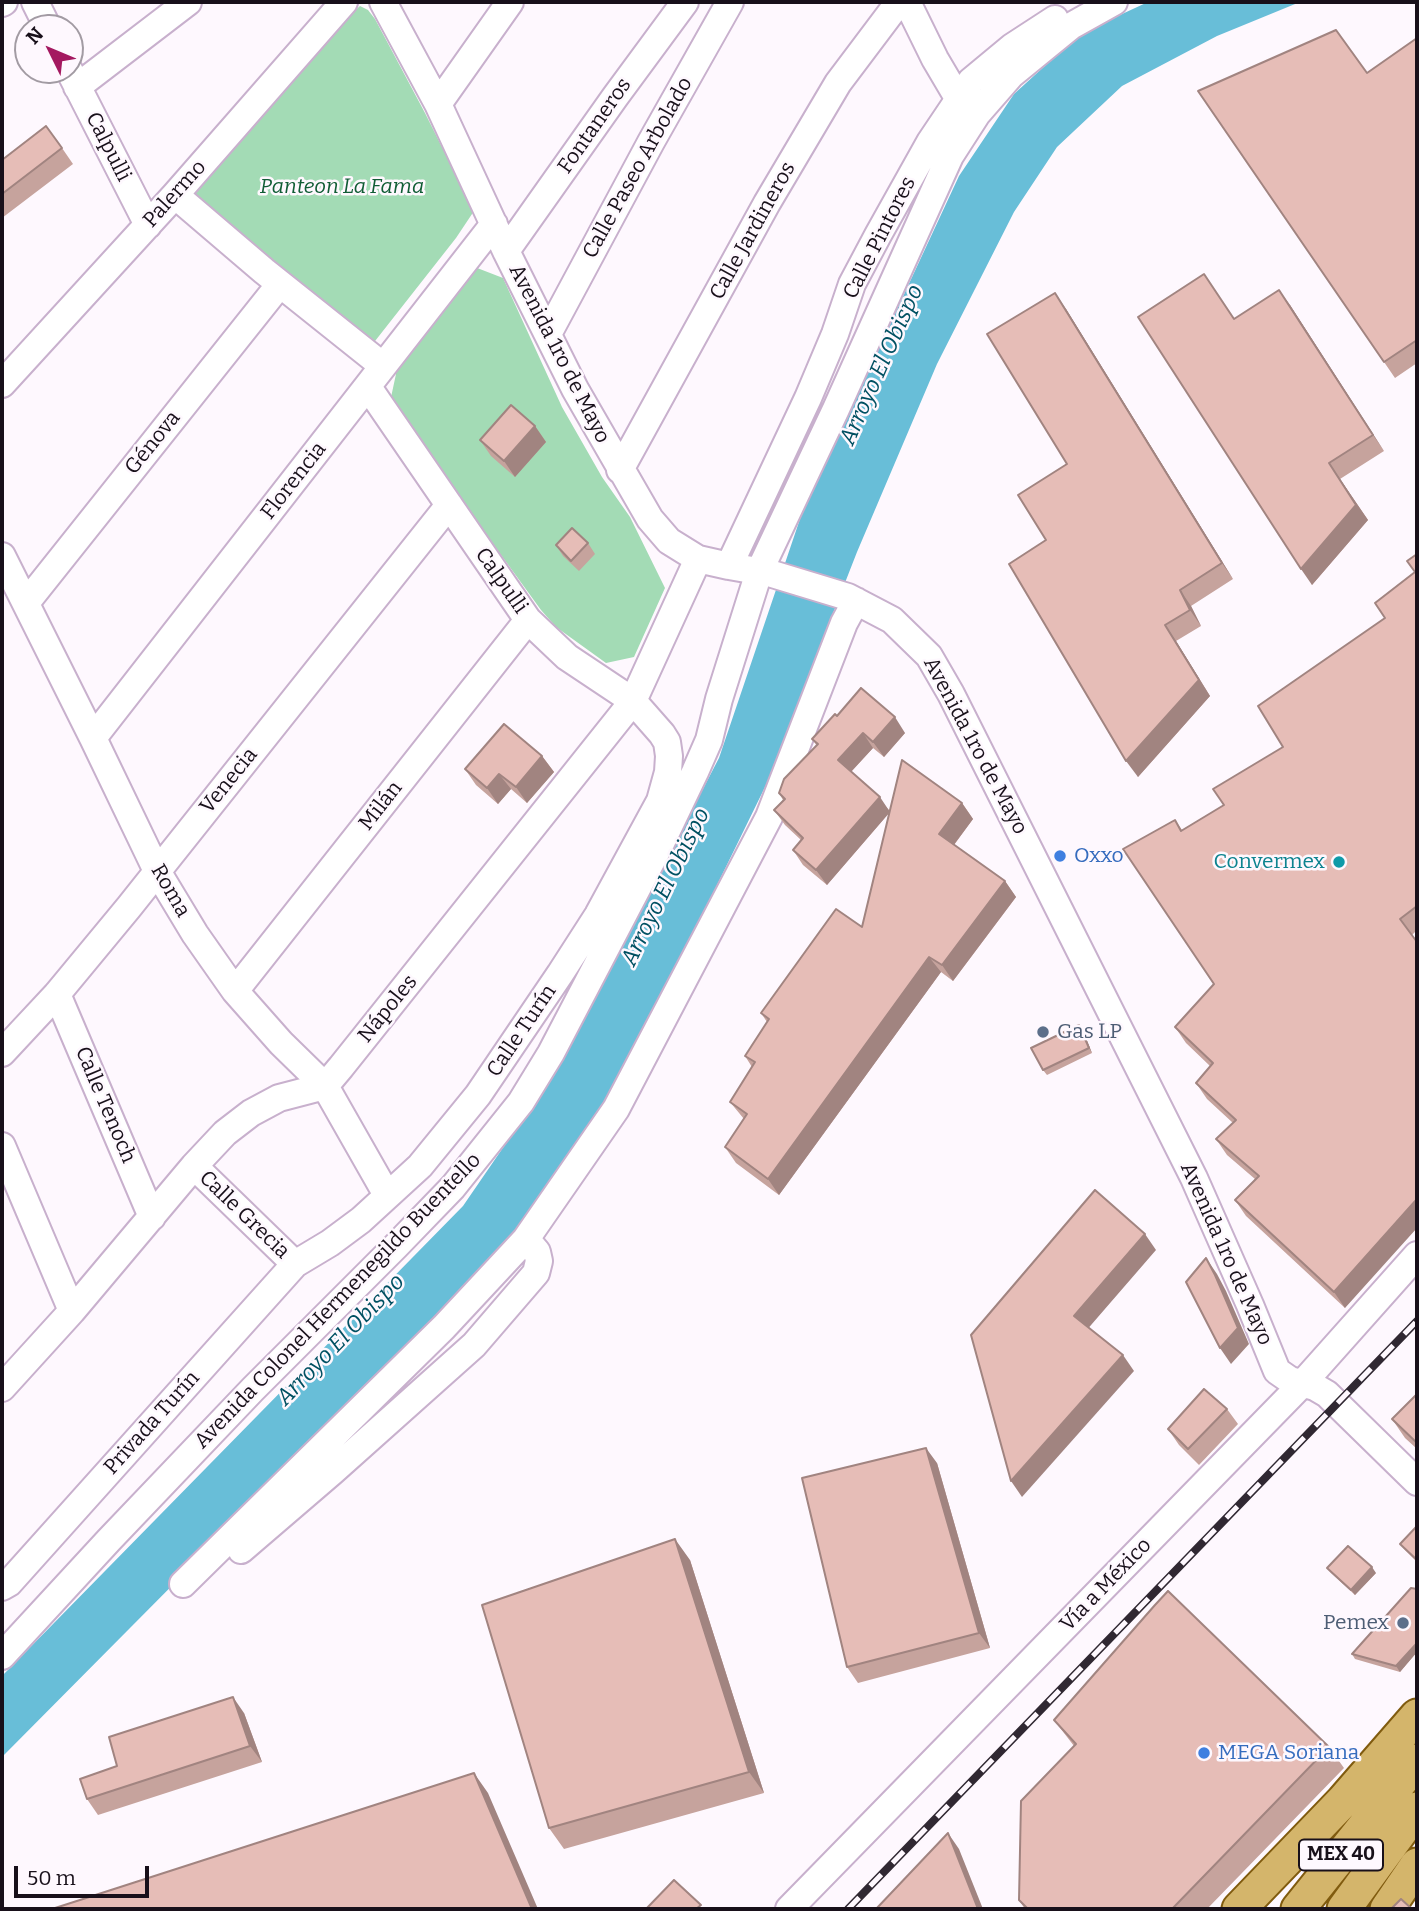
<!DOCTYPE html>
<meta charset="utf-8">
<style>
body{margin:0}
#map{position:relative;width:1419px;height:1911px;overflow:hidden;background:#fef8fe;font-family:Bitter,serif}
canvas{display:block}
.frame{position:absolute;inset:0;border:4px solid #18101a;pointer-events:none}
.north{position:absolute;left:14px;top:14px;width:70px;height:70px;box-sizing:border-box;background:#fef8fe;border:2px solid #a29ba3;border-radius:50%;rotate:313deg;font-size:19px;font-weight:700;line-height:28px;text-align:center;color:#18101a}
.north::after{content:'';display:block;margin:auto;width:24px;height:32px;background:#a41960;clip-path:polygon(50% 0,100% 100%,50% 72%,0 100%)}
.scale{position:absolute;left:14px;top:1866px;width:135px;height:32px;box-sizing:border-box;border:4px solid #18101a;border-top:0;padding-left:9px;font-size:21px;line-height:24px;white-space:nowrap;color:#18101a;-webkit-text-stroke:5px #fef8fe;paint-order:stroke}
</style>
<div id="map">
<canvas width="1419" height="1911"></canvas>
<div class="frame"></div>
<div class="north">N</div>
<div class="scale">50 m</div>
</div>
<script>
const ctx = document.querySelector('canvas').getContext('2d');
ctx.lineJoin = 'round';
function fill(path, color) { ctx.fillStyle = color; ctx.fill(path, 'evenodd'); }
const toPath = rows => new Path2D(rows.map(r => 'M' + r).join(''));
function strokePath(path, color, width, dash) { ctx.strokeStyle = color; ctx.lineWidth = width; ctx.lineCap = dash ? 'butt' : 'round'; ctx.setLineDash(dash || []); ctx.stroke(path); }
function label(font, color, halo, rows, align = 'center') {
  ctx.font = font + ' Bitter,serif'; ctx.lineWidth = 5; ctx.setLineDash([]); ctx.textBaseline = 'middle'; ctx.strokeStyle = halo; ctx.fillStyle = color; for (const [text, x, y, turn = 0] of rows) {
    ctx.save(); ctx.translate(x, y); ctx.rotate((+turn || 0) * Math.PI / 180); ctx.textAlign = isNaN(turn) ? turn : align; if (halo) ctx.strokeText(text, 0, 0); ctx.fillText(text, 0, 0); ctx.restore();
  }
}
fill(toPath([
 [360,6,368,10,375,19,425,113,474,211,456,238,368,350,187,198,344,20],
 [472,266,503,278,562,407,602,477,630,517,665,588,634,657,606,663,556,627,541,610,390,402,396,374,393,367]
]), '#a3dbb5');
fill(toPath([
 [1148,2,1300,2,1217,36,1122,86,1057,147,1014,212,937,364,857,552,766,785,611,1102,508,1247,2,1757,2,1676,463,1206,557,1069,719,758,801,516,959,176,1014,94,1081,33]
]), '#68bed8');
const minor = toPath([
 [35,2,48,28],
 [383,2,438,104,506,251,575,389,650,519,669,541,698,559,729,566,769,573,848,597,892,620,929,656,951,694,1194,1178,1250,1305,1277,1371,1290,1380,1315,1387,1327,1394,1417,1482],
 [907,2,935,59,958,98],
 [2,3,4,2],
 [69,70,148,225],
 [77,87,188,2],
 [438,104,510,2],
 [175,195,264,271,383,366],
 [506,251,615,97,685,2],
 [548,334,651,142,730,2],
 [2,384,175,195,344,2],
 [620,470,767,203,838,83,899,2],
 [2,556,93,738,157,871,195,934,235,991,281,1043,325,1086,387,1195],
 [729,566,808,398,835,334,852,284,878,235,930,142,971,81,1012,47,1055,19],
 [26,603,280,284],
 [93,738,494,224],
 [235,991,528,620],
 [57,994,152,1217],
 [2,1053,57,994,129,907,449,505],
 [2,1146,72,1311],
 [194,1166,295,1264],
 [2,1388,72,1311,194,1166,225,1133,251,1113,279,1098,325,1086,341,1067,633,701,698,559],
 [241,1550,333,1471,474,1345,536,1273,539,1261,537,1252,526,1239],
 [183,1584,444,1327,526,1239,616,1109,769,817,844,623,856,601],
 [2,1587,9,1583,295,1264,330,1243,361,1220,420,1166,478,1095,560,974,598,915,660,801,668,772,669,756,667,742,662,734,633,701,567,657,528,620,368,387],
 [2,1656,109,1540,253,1389,396,1246,453,1187,521,1102,551,1053,662,841,695,772,709,740,719,699,759,572,836,409,950,156,977,114,1011,75,1071,26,1114,2],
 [789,1909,1302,1384,1417,1255]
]);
const major = toPath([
 [1239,1909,1343,1801,1417,1716],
 [1298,1909,1417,1761],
 [1344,1909,1417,1809],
 [1387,1909,1417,1865]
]);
strokePath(minor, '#c8b0cd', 30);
strokePath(major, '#805b0f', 37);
strokePath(minor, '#fff', 26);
strokePath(major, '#d4b56b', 33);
const rail = toPath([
 [848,1909,1417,1321]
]);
strokePath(rail, '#302832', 8);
strokePath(rail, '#fef8fe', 5, [16]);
fill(toPath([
 [1417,38,1417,363,1395,378,1198,91,1367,73],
 [62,148,73,164,2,218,2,160],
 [1290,305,1384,451,1340,479,1368,520,1312,585,1234,318],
 [1066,309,1233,579,1191,606,1201,626,1176,641,1210,696,1138,777,1046,540,1067,464],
 [535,426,546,442,515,477,491,456,480,440],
 [588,543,595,554,579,571,563,556,556,545],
 [1417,554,1417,930,1412,935,1345,1308,1246,1216,1235,1200,1255,1179,1227,1155,1216,1139,1233,1123,1207,1099,1196,1083,1210,1066,1186,1043,1175,1027,1214,984,1175,820,1182,830,1224,805,1283,747,1385,618,1415,572],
 [837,716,905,733,884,757,873,748,851,772,890,811,962,803,973,819,954,845,1005,881,1016,897,953,981,941,972,779,1195,736,1163,725,1147,744,1119,730,1102,752,1067,745,1056,767,1022,761,1013,862,927,889,813,827,885,803,865,793,850,801,840,785,825,774,810,783,800,779,793,817,746,812,739],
 [542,756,554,772,527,803,511,789,498,804,476,785,465,769],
 [1079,1025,1083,1031,1092,1053,1047,1075,1043,1070],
 [1417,1393,1417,1449,1405,1438,1392,1419],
 [1227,1409,1238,1424,1199,1465,1179,1445,1168,1429],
 [937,1463,990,1648,858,1683,847,1667],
 [1417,1527,1417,1562,1404,1549,1400,1544],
 [690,1560,764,1793,564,1849,549,1828],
 [1327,1568,1376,1573,1355,1595,1331,1573],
 [1417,1589,1417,1652,1400,1672,1355,1659,1352,1654],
 [244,1713,262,1762,98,1815,87,1799,117,1766],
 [1054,1720,1329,1747,1344,1768,1207,1909,1025,1909,1019,1900,1074,1746]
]), '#c6a39d');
fill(toPath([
 [1279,290,1290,305,1384,451,1373,435],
 [1055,293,1066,309,1233,579,1222,563],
 [535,426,546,442,515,477,504,461],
 [1329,463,1368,520,1312,585,1301,569],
 [1180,590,1191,606,1201,626,1190,610],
 [1165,625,1176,641,1210,696,1138,777,1126,761],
 [895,717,905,733,884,757,873,742],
 [863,733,873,748,848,775,838,760],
 [542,756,554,772,527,803,516,787],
 [499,774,511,789,498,804,487,788],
 [880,797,890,812,827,885,816,870],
 [962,803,973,819,950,850,939,834],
 [1005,881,1016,897,953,981,942,965],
 [929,957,941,972,779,1195,768,1179],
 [1079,1025,1083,1031,1092,1053,1089,1048],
 [1417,1199,1417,1228,1345,1308,1334,1292],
 [1145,1234,1156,1250,1085,1332,1074,1316],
 [1206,1258,1217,1274,1226,1291,1249,1344,1231,1364,1220,1348],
 [1123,1355,1134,1371,1022,1497,1011,1481],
 [926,1448,937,1463,990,1648,979,1633],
 [675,1539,690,1560,764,1793,749,1772],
 [1372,1567,1376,1573,1355,1595,1351,1590],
 [1417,1643,1417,1652,1400,1672,1396,1666],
 [233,1697,244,1713,262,1762,250,1746],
 [474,1773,488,1793,538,1909,532,1909],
 [948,1833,959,1849,983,1909,978,1909]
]), '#a18480');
const building = toPath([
 [1336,30,1367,73,1417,38,1417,340,1384,362,1198,91,1336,30],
 [46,126,62,148,2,194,2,160,46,126],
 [1204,274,1234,319,1279,290,1373,435,1329,463,1356,505,1301,569,1138,317,1204,274],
 [1055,293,1222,563,1180,590,1190,610,1165,625,1199,680,1126,761,1009,564,1046,540,1018,495,1067,464,987,334,1055,293],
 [511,405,535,426,504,461,480,440,511,405],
 [572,528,588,543,571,561,556,545,572,528],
 [1417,554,1417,906,1400,919,1417,942,1417,1199,1334,1292,1235,1200,1259,1176,1216,1139,1236,1120,1196,1083,1213,1063,1175,1027,1214,984,1123,849,1175,820,1181,831,1224,805,1213,789,1283,747,1258,706,1385,618,1375,603,1415,572,1407,561,1417,554],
 [861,688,895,717,873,742,863,733,838,760,880,797,816,870,793,850,803,838,774,810,785,799,779,793,784,779,818,744,812,739,835,714,837,716,861,688],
 [504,724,542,756,516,787,499,774,487,788,465,769,504,724],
 [902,760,962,803,939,834,1005,881,942,965,929,957,768,1179,725,1147,747,1114,730,1102,755,1062,745,1056,769,1019,761,1013,836,909,862,927,902,760],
 [1079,1025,1089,1048,1043,1070,1031,1048,1079,1025],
 [1095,1190,1145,1234,1074,1316,1123,1355,1011,1481,971,1335,1095,1190],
 [1206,1258,1215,1275,1238,1328,1220,1348,1186,1282,1206,1258],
 [1204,1389,1227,1409,1188,1449,1168,1429,1204,1389],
 [1417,1394,1417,1443,1392,1419,1417,1394],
 [926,1448,979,1633,847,1667,802,1478,926,1448],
 [1417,1526,1417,1560,1400,1544,1417,1526],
 [675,1539,749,1772,549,1828,482,1605,675,1539],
 [1348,1546,1372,1567,1351,1590,1327,1568,1348,1546],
 [1411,1588,1417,1589,1417,1643,1396,1666,1352,1654,1411,1588],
 [1168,1591,1329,1747,1172,1909,1028,1909,1019,1900,1021,1801,1076,1744,1054,1720,1155,1605,1168,1591],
 [233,1697,250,1746,87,1799,80,1779,117,1766,109,1737,233,1697],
 [474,1773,532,1909,52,1909,474,1773],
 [948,1833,978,1909,876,1909,948,1833],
 [674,1880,701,1905,696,1909,646,1909,674,1880],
 [1401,1899,1412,1909,1391,1909,1401,1899]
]);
fill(building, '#e6bdb7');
strokePath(building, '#a18480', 2);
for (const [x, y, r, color] of [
 [1060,856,7,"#3f7fe0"],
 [1339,862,7,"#0f9aa8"],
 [1043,1032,7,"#5c6f8a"],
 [1403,1623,7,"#5c6f8a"],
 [1204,1753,7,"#3f7fe0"]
]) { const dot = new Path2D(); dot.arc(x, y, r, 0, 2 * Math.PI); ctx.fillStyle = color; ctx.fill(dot); strokePath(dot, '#fef8fe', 2.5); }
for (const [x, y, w] of [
 [1341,1855,84]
]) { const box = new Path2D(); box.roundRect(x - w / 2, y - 15.5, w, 31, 5); ctx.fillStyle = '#fef8fe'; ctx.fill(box); strokePath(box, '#18101a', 2); }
label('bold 19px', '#18101a', null, [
 ["MEX 40",1341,1855]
]);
label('21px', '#18101a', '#fef8fe', [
 ["Fontaneros",595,126,-55],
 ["Calpulli",108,147,63],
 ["Calle Paseo Arbolado",638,168,-61],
 ["Palermo",175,194,-48],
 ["Calle Jardineros",753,231,-61],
 ["Calle Pintores",880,238,-63],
 ["Avenida 1ro de Mayo",559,354,63],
 ["Génova",153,443,-51],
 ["Florencia",294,481,-52],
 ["Calpulli",501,581,55],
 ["Avenida 1ro de Mayo",975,746,62],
 ["Venecia",229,781,-51],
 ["Milán",381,806,-52],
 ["Roma",170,891,60],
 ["Nápoles",388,1009,-51],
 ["Calle Turín",522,1031,-56],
 ["Calle Tenoch",105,1105,67],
 ["Calle Grecia",244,1215,44],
 ["Avenida 1ro de Mayo",1226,1254,66],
 ["Avenida Colonel Hermenegildo Buentello",338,1301,-46],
 ["Privada Turín",152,1423,-48],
 ["Vía a México",1106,1585,-46]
]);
label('italic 21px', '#105d35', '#fef8fe', [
 ["Panteon La Fama",342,187]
]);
label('21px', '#366cbe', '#fef8fe', [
 ["Oxxo",1074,856],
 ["MEGA Soriana",1218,1753]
], 'left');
label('21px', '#0d838f', '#fef8fe', [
 ["Convermex",1325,862]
], 'right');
label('21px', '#4e5e75', '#fef8fe', [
 ["Gas LP",1057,1032],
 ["Pemex",1389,1623,"right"]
], 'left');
label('italic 23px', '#005062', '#fef8fe', [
 ["Arroyo El Obispo",882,365,-66],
 ["Arroyo El Obispo",666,887,-64],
 ["Arroyo El Obispo",341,1340,-46]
]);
</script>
